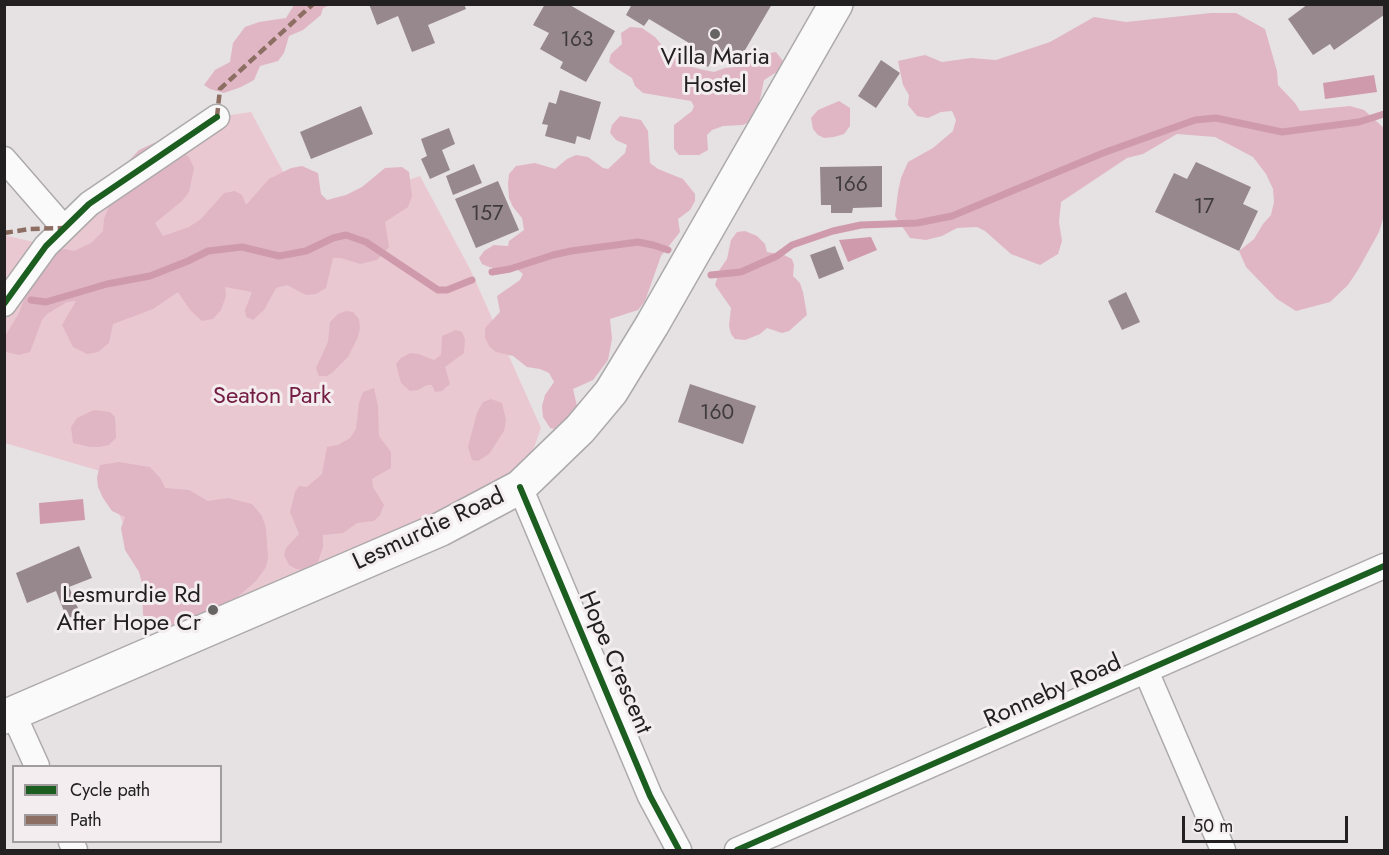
<!DOCTYPE html>
<style>
body{margin:0}
#map{position:relative;width:1389px;height:855px;overflow:hidden;background:#e6e1e3;font-family:Jost,sans-serif}
canvas{display:block}
.frame{position:absolute;inset:0;border:6px solid #222020;pointer-events:none}
.legend{position:absolute;left:12px;top:765px;width:210px;height:78px;box-sizing:border-box;background:#f4edef;border:2px solid #a09b9c;margin:0;padding:8px 10px;list-style:none;font-size:18px;color:#222020}
.legend li{display:flex;align-items:center;gap:12px;height:30px}
.legend b{width:30px;border:2px solid #a09b9c}
.scale{position:absolute;left:1182px;top:816px;width:166px;height:27px;box-sizing:border-box;border:3px solid #222020;border-top:0;padding-left:8px;font-size:18px;line-height:21px;white-space:nowrap;color:#222020;-webkit-text-stroke:4px #f4edef;paint-order:stroke}
</style>
<div id="map">
<canvas width="1389" height="855"></canvas>
<div class="frame"></div>
<ul class="legend">
<li><b style="height:8px;background:#1b5e20"></b>Cycle path</li>
<li><b style="height:8px;background:#8d6e63"></b>Path</li>
</ul>
<div class="scale">50 m</div>
</div>
<script>
const ctx = document.querySelector('canvas').getContext('2d');
ctx.lineJoin = 'round';
function fill(path, color) { ctx.fillStyle = color; ctx.fill(path, 'evenodd'); }
const toPath = rows => new Path2D(rows.map(r => 'M' + r).join(''));
function strokePath(path, color, width, dash) { ctx.strokeStyle = color; ctx.lineWidth = width; ctx.lineCap = dash ? 'butt' : 'round'; ctx.setLineDash(dash || []); ctx.stroke(path); }
function label(font, color, halo, rows, align = 'center') {
  ctx.font = font + ' Jost,sans-serif'; ctx.lineWidth = 6; ctx.setLineDash([]); ctx.textBaseline = 'middle'; ctx.strokeStyle = halo; ctx.fillStyle = color; for (const [text, x, y, turn = 0] of rows) {
    ctx.save(); ctx.translate(x, y); ctx.rotate((+turn || 0) * Math.PI / 180); ctx.textAlign = isNaN(turn) ? turn : align; if (halo) ctx.strokeText(text, 0, 0); ctx.fillText(text, 0, 0); ctx.restore();
  }
}
fill(toPath([
 [251,112,306,214,420,176,470,269,541,428,520,487,176,643,100,471,5,443,4,235,46,245,217,117]
]), '#eac8d2');
fill(toPath([
 [294,5,330,5,323,8,321,15,303,30,289,36,284,53,278,61,260,66,254,80,241,87,224,93,210,89,204,85,215,70,230,62,233,43,245,27,259,22,286,18],
 [1211,13,1236,13,1265,29,1277,71,1278,85,1295,103,1300,111,1350,106,1364,110,1384,128,1384,216,1379,232,1358,270,1348,285,1330,302,1296,311,1277,299,1246,267,1239,251,1254,239,1263,224,1271,215,1274,202,1273,189,1266,174,1253,157,1215,137,1177,134,1143,154,1127,158,1061,202,1059,222,1062,241,1058,254,1040,265,1011,254,985,231,977,227,957,228,942,236,926,240,910,238,895,216,898,192,901,178,908,162,933,148,953,131,956,120,952,111,941,112,928,118,917,116,908,105,909,95,903,85,898,61,925,55,942,62,971,58,996,60,1050,42,1094,17,1126,22],
 [630,27,642,28,655,37,669,54,692,67,704,70,714,72,725,68,746,66,765,54,776,52,783,61,780,70,764,80,757,114,751,121,743,125,723,126,712,130,707,135,708,150,699,155,679,155,674,149,674,125,692,111,694,106,691,101,643,93,635,86,632,78,616,68,609,62,611,54,622,44,621,33],
 [839,101,850,108,850,126,844,134,834,137,824,138,818,135,813,129,811,118,818,110],
 [620,116,641,120,648,131,650,163,658,169,683,179,695,194,695,201,690,210,678,219,680,232,661,256,645,301,638,310,610,319,612,339,608,360,593,380,573,389,577,406,574,419,558,430,550,428,543,417,542,406,545,395,554,382,549,373,540,369,527,367,513,356,496,352,489,346,485,338,485,328,500,312,497,296,520,280,523,274,518,270,505,267,497,269,489,267,482,264,479,258,484,251,494,245,508,246,509,241,524,230,522,218,513,207,509,198,508,184,509,174,516,166,535,163,555,169,567,159,576,155,588,157,603,168,608,169,625,153,627,145,616,140,610,133,612,125],
 [154,143,172,147,189,157,194,168,189,192,182,201,155,223,163,236,189,227,201,219,224,193,235,191,242,195,246,205,269,179,291,168,302,166,318,173,321,194,327,200,346,195,362,187,385,168,402,167,409,172,412,196,408,207,385,222,389,247,377,260,360,264,341,258,333,258,326,288,316,294,306,295,287,285,276,288,264,310,253,320,246,317,245,310,252,292,225,287,226,296,221,310,213,319,202,321,190,310,178,292,153,309,113,324,109,343,98,352,87,354,73,347,62,325,76,301,67,302,47,314,42,320,30,352,19,355,6,352,5,336,19,313,26,294,53,252,65,249,74,251,91,243,103,231,104,219,124,166,139,150],
 [745,231,757,236,765,244,767,252,784,255,792,259,794,265,793,276,800,283,803,292,807,315,789,331,782,333,767,328,760,334,745,340,735,339,731,334,729,326,731,308,715,285,720,269,727,259,731,240,737,232],
 [346,311,353,312,359,319,360,328,358,337,348,357,333,372,327,376,319,376,316,368,328,342,330,322,338,314],
 [456,330,462,332,465,339,464,353,445,367,450,384,442,391,435,392,432,385,427,385,418,390,410,391,401,383,396,364,401,358,410,353,419,354,434,360,441,355,442,336],
 [374,388,378,406,379,436,391,452,391,468,372,479,373,487,384,505,380,515,374,521,357,523,343,533,323,535,323,547,318,562,304,570,296,569,289,565,284,555,286,548,299,534,290,512,295,492,299,486,307,487,322,474,327,447,338,445,350,438,356,429,359,403,363,392],
 [491,399,502,403,506,420,504,431,489,454,478,461,472,460,468,447,477,413,483,402],
 [94,410,110,412,115,417,116,438,109,445,99,447,90,447,73,443,71,427,77,418],
 [119,462,150,467,161,479,165,488,189,490,208,501,228,498,252,504,262,516,266,528,268,559,266,567,256,581,226,607,164,631,153,626,143,615,142,583,139,572,125,550,121,528,125,517,112,511,103,498,98,487,97,477,100,465]
]), '#e0b6c4');
fill(toPath([
 [1374,75,1377,92,1325,99,1323,83],
 [871,237,877,250,848,262,839,240],
 [83,499,85,520,40,524,39,503]
]), '#cf9aac');
strokePath(toPath([
 [492,272,510,269,553,255,571,251,638,242,653,245,668,250],
 [711,275,741,272,777,256,792,245,833,231,861,225,917,223,952,216,1103,153,1195,120,1216,118,1282,132,1359,122,1384,114],
 [31,300,46,302,107,284,150,276,188,261,208,251,242,247,279,256,306,251,333,238,346,235,366,242,438,290,447,290,472,280]
]), '#cf9aac', 7);
fill(toPath([
 [369,4,464,4,466,9,428,25,435,43,412,52,398,16,377,25],
 [545,4,568,4,615,31,586,82,560,68,563,62,540,49,549,33,533,25],
 [632,4,772,4,738,62,718,50,708,67,683,52,689,43,649,19,644,26,626,15],
 [1308,4,1384,4,1384,15,1334,50,1330,44,1313,55,1288,19],
 [881,60,900,73,876,108,858,96],
 [560,90,601,102,590,140,577,136,575,144,545,136,548,125,542,124,549,102,556,104],
 [361,106,373,134,311,159,300,132],
 [449,128,455,144,442,150,450,170,430,179,421,159,427,156,421,139],
 [1196,162,1251,187,1243,204,1258,211,1239,251,1155,212,1174,173,1187,179],
 [474,164,482,183,453,195,446,176],
 [882,166,882,207,853,208,852,213,831,213,831,205,821,205,820,167],
 [498,181,519,230,476,248,455,199],
 [835,246,844,269,819,279,810,255],
 [1126,292,1140,322,1122,330,1108,301],
 [690,384,756,406,743,444,678,422],
 [79,546,92,578,69,587,80,613,67,619,56,591,27,603,16,573]
]), '#97888e');
const minor = toPath([
 [4,159,64,228],
 [4,304,46,246,89,204,217,117],
 [520,487,650,796,679,850],
 [1146,671,1223,850],
 [13,713,37,766],
 [71,842,75,850],
 [737,850,1384,566]
]);
const secondary = toPath([
 [4,717,441,529,520,487,580,429,611,392,652,325,836,4]
]);
strokePath(minor, '#adaaab', 27);
strokePath(secondary, '#adaaab', 36);
strokePath(minor, '#fbfafb', 24);
strokePath(secondary, '#fbfafb', 33);
strokePath(toPath([
 [217,117,220,89,313,4],
 [4,233,30,229,64,228]
]), '#8d6e63', 4.5, [9, 4.5]);
strokePath(toPath([
 [4,304,46,246,89,204,217,117],
 [520,487,650,796,679,850],
 [737,850,1384,566]
]), '#1b5e20', 6);
for (const [x, y, r, color] of [
 [715,34,6,"#676464"],
 [213,610,6,"#676464"]
]) { const dot = new Path2D(); dot.arc(x, y, r, 0, 2 * Math.PI); ctx.fillStyle = color; ctx.fill(dot); strokePath(dot, '#f4edef', 2); }
label('21px', '#3f3a3c', null, [
 ["163",577,41],
 ["166",851,186],
 ["17",1204,208],
 ["157",487,215],
 ["160",717,414]
]);
label('24px', '#222020', '#f4edef', [
 ["Villa Maria",715,58],
 ["Hostel",715,86],
 ["Lesmurdie Rd",201,596,"right"],
 ["After Hope Cr",201,624,"right"]
]);
label('24px', '#741d42', '#f4edef', [
 ["Seaton Park",272,397]
]);
label('24px', '#222020', '#f4edef', [
 ["Lesmurdie Road",429,530,-25],
 ["Hope Crescent",614,663,67],
 ["Ronneby Road",1053,692,-24]
]);
</script>
